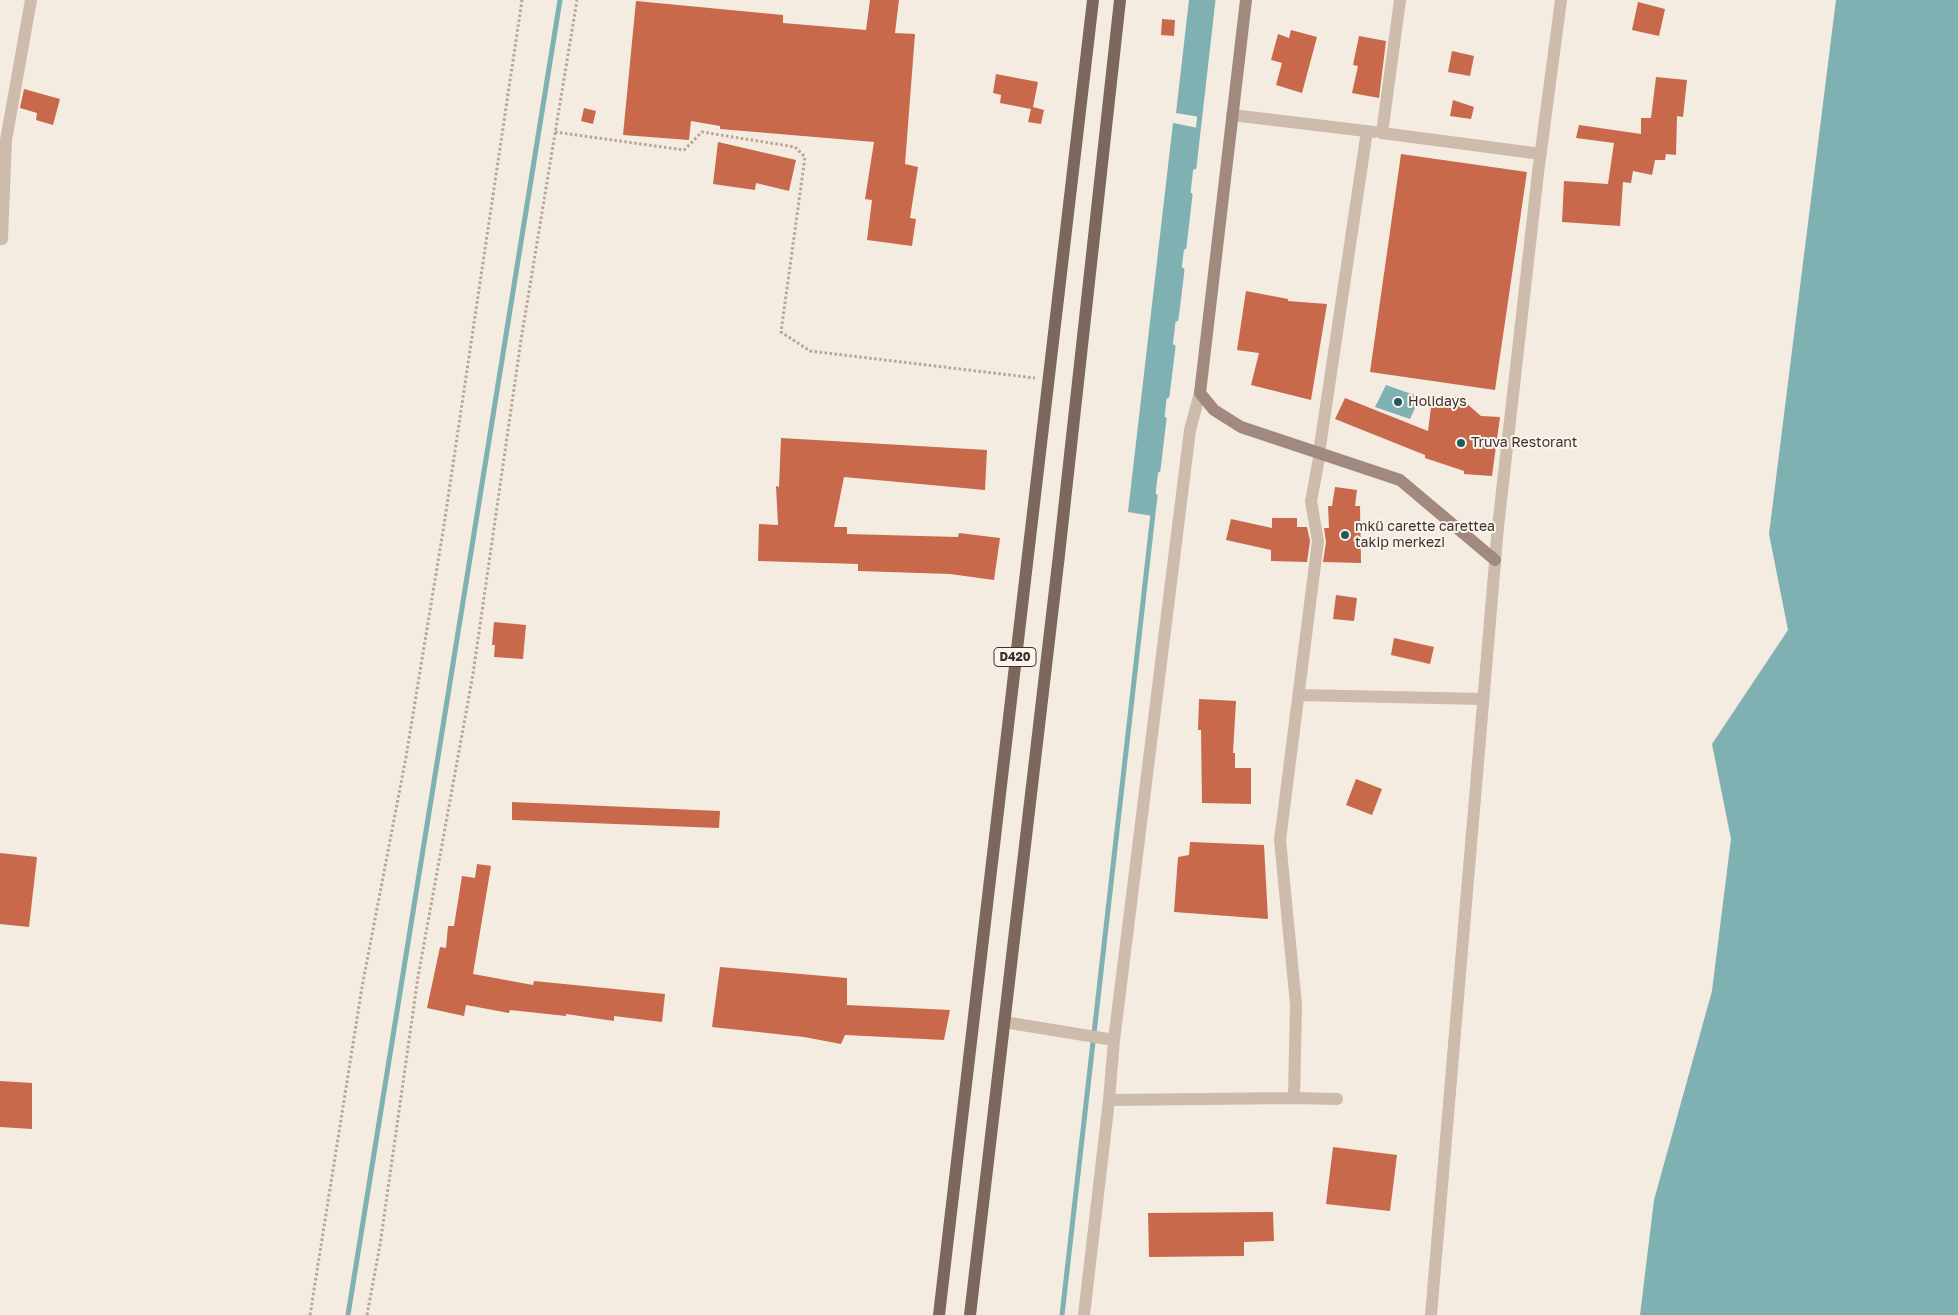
<!DOCTYPE html>
<meta charset="utf-8">
<style>
body{margin:0}
canvas{display:block;background:#f4ebe1}
</style>
<canvas width="1958" height="1315"></canvas>
<script>
const ctx = document.querySelector('canvas').getContext('2d');
ctx.lineJoin = 'round';
function fill(path, color) { ctx.fillStyle = color; ctx.fill(path, 'evenodd'); }
const toPath = rows => new Path2D(rows.map(r => 'M' + r).join(''));
function strokePath(path, color, width, dash) { ctx.strokeStyle = color; ctx.lineWidth = width; ctx.lineCap = dash ? 'butt' : 'round'; ctx.setLineDash(dash || []); ctx.stroke(path); }
function label(font, color, halo, rows, align = 'center') {
  ctx.font = font + ' "Golos Text",sans-serif'; ctx.lineWidth = 4; ctx.setLineDash([]); ctx.textBaseline = 'middle'; ctx.strokeStyle = halo; ctx.fillStyle = color; for (const [text, x, y, turn = 0] of rows) {
    ctx.save(); ctx.translate(x, y); ctx.rotate((+turn || 0) * Math.PI / 180); ctx.textAlign = isNaN(turn) ? turn : align; if (halo) ctx.strokeText(text, 0, 0); ctx.fillText(text, 0, 0); ctx.restore();
  }
}
fill(toPath([
 [1189,0,1213,0,1200,117,1176,113],
 [1836,0,1958,0,1958,1315,1640,1315,1654,1200,1712,991,1731,839,1712,744,1788,630,1769,534],
 [1173,123,1198,128,1153,516,1128,512],
 [1386,385,1420,397,1410,419,1375,407]
]), '#7fb0b2');
strokePath(toPath([
 [1194,167,1213,0],
 [1184,247,1190,195],
 [1176,319,1182,270],
 [1167,396,1173,347],
 [1158,470,1164,419],
 [348,1315,560,0],
 [1062,1315,1155,496]
]), '#7fb0b2', 5);
fill(toPath([
 [870,0,899,0,895,33,915,34,905,164,918,167,910,218,916,219,912,246,867,240,872,200,865,199,874,142,720,129,720,126,691,121,689,140,623,135,636,1,783,15,783,23,866,30],
 [1638,2,1665,9,1659,36,1632,30],
 [1162,19,1175,20,1174,36,1161,35],
 [1291,30,1317,37,1302,93,1276,85,1282,63,1271,60,1278,34,1289,38],
 [1359,36,1386,41,1379,98,1352,93,1358,66,1353,65],
 [1452,51,1474,56,1470,76,1448,72],
 [996,74,1038,82,1033,107,1044,110,1041,124,1028,122,1031,109,1000,103,1001,95,993,93],
 [1656,77,1687,80,1683,117,1677,116,1676,155,1666,154,1665,160,1655,160,1652,175,1633,171,1631,183,1623,182,1620,226,1562,222,1564,181,1608,184,1614,143,1576,138,1579,125,1641,134,1641,118,1651,118],
 [24,89,60,99,53,125,36,120,37,113,20,108],
 [1453,100,1474,107,1471,119,1450,116],
 [584,108,596,111,593,124,581,121],
 [718,142,796,160,789,191,756,183,755,190,713,184],
 [1401,154,1527,172,1495,390,1370,372],
 [1246,291,1288,299,1288,301,1327,304,1311,400,1251,385,1259,353,1237,350],
 [1458,396,1481,416,1500,417,1492,476,1464,474,1464,471,1425,458,1425,455,1335,419,1345,398,1428,431,1431,407],
 [781,438,987,450,985,490,844,477,834,527,847,527,847,534,958,537,959,533,1000,538,994,580,950,574,858,571,858,564,758,561,759,524,778,525,776,486,779,487],
 [1335,487,1357,490,1355,506,1360,506,1361,563,1323,562,1326,542,1324,528,1329,528,1328,506,1332,506],
 [1272,518,1297,518,1297,527,1307,527,1310,541,1307,562,1271,561,1271,550,1226,540,1231,519,1272,528],
 [1336,595,1357,598,1354,621,1333,619],
 [494,622,526,625,523,659,494,657,495,645,492,645],
 [1394,638,1434,647,1430,664,1391,655],
 [1199,699,1236,701,1233,753,1235,753,1235,768,1251,768,1251,804,1202,803,1201,730,1198,730],
 [1356,779,1382,789,1372,815,1346,805],
 [512,802,720,811,719,828,512,820],
 [1190,842,1264,845,1268,919,1174,912,1178,857,1189,855],
 [0,853,37,857,29,927,0,924],
 [477,864,491,866,473,974,533,985,534,981,665,994,662,1022,614,1016,614,1021,566,1014,566,1016,510,1010,509,1013,466,1005,464,1016,427,1008,440,947,446,948,448,926,454,926,462,876,475,878],
 [720,967,847,978,847,1005,950,1010,944,1040,845,1035,841,1044,804,1037,712,1027],
 [0,1081,32,1083,32,1129,0,1127],
 [1333,1147,1397,1155,1390,1211,1326,1204],
 [1273,1212,1274,1241,1244,1242,1244,1256,1149,1257,1148,1213]
]), '#c8694b');
strokePath(toPath([
 [555,132,684,150,702,132,795,147,805,157,781,332,810,351,1035,378],
 [310,1315,362,987,406,757,444,525,522,0],
 [367,1315,380,1245,418,977,473,674,521,340,577,0]
]), '#b9a596', 3, [2.5, 2.5]);
strokePath(toPath([
 [1400,0,1382,133,1541,154],
 [1232,115,1374,132],
 [2,239,6,140,31,0],
 [1319,453,1367,131],
 [1299,695,1483,699],
 [1004,1022,1114,1040],
 [1294,1098,1296,1005,1280,840,1318,541,1311,501,1320,453],
 [1109,1100,1294,1098,1337,1099],
 [1084,1315,1109,1100,1114,1040,1190,430,1200,393],
 [1431,1315,1498,527,1538,173,1561,0]
]), '#cdbbac', 12);
strokePath(toPath([
 [1246,0,1200,393,1214,410,1241,427,1400,480,1495,560]
]), '#a18a7d', 12);
strokePath(toPath([
 [939,1315,1093,0],
 [970,1315,1059,555,1120,0]
]), '#7d675c', 12);
for (const [x, y, r, color] of [
 [1398,402,5,"#1f5a5e"],
 [1461,443,5,"#1f5a5e"],
 [1345,535,5,"#1f5a5e"]
]) { const dot = new Path2D(); dot.arc(x, y, r, 0, 2 * Math.PI); ctx.fillStyle = color; ctx.fill(dot); strokePath(dot, '#fbf5ee', 2); }
for (const [x, y, w] of [
 [1015,657,42]
]) { const box = new Path2D(); box.roundRect(x - w / 2, y - 9.5, w, 19, 4); ctx.fillStyle = '#fbf5ee'; ctx.fill(box); strokePath(box, '#3b302b', 1); }
label('bold 12px', '#3b302b', null, [
 ["D420",1015,657]
]);
label('14px', '#3b302b', '#fbf5ee', [
 ["Holidays",1408,402],
 ["Truva Restorant",1471,443],
 ["mkü carette carettea",1355,527],
 ["takip merkezi",1355,543]
], 'left');
</script>
